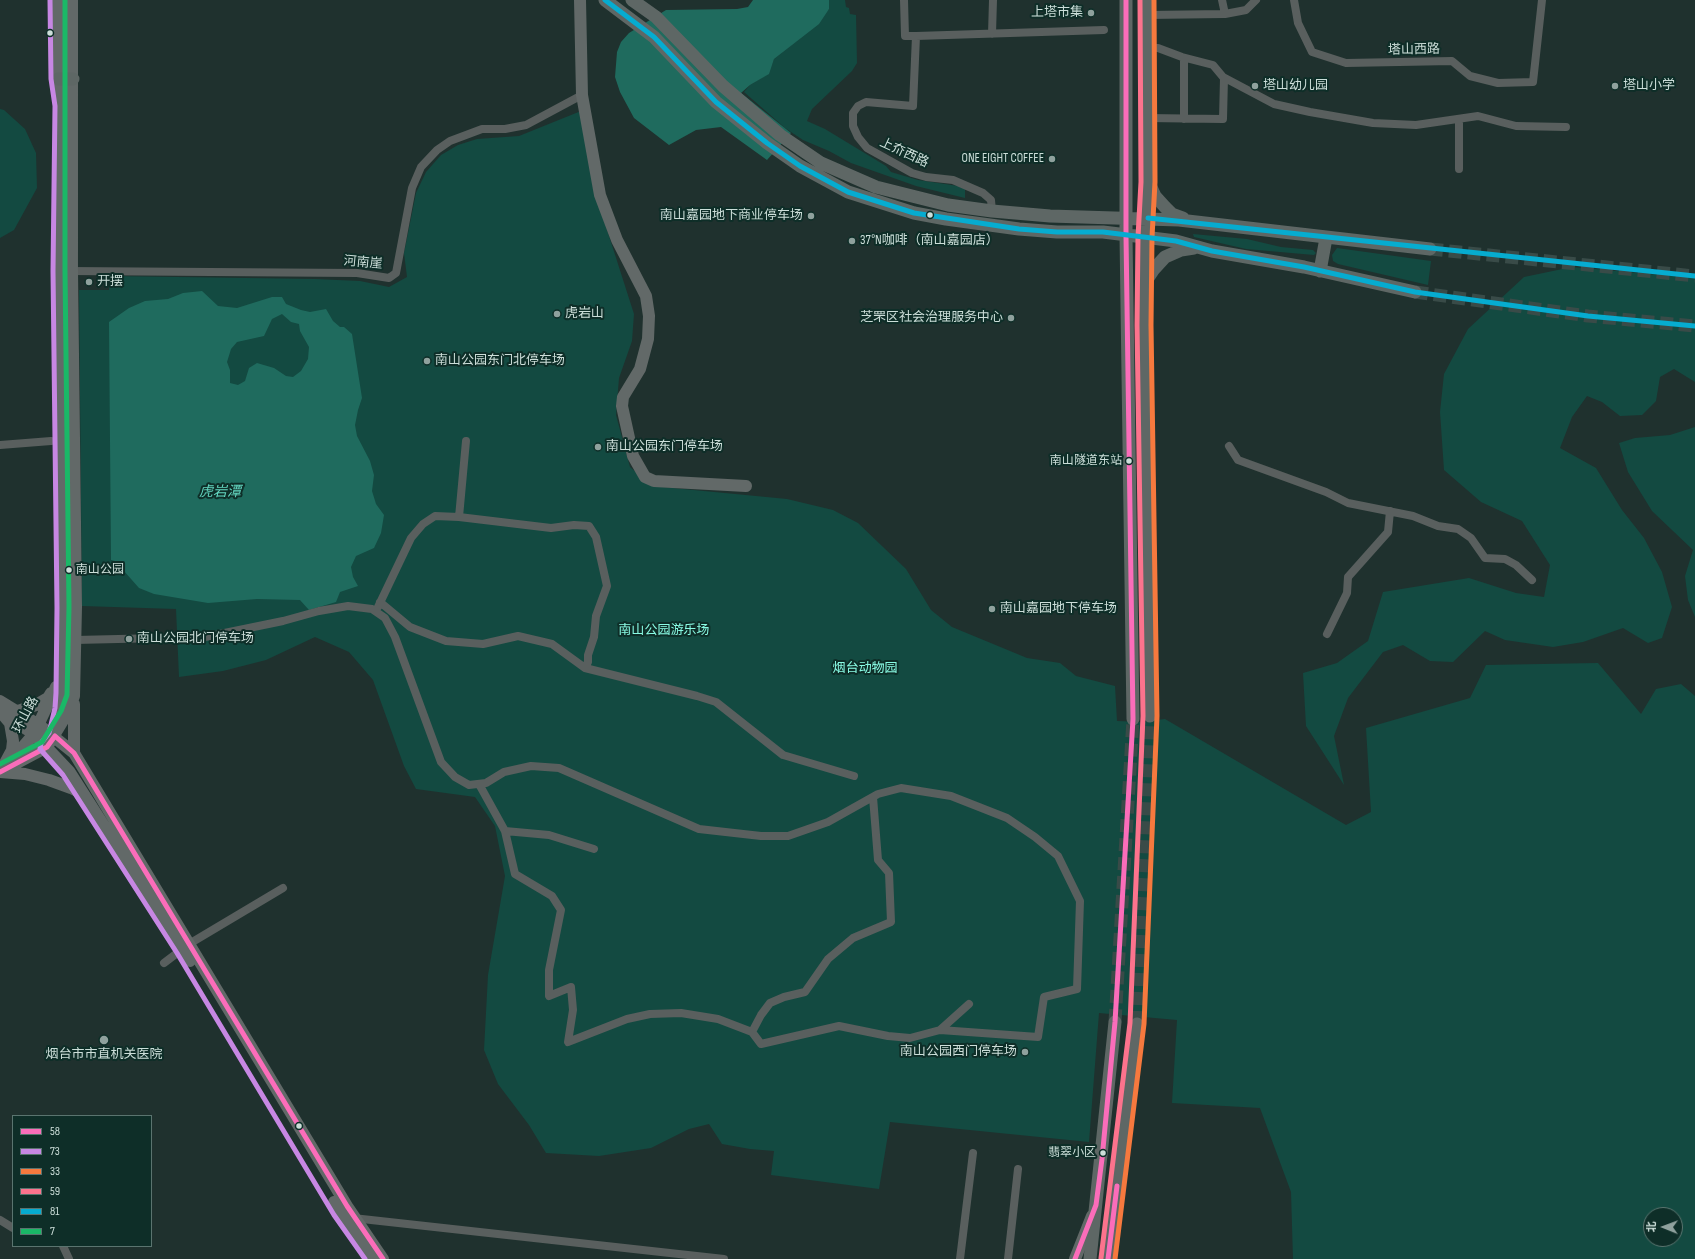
<!DOCTYPE html>
<meta charset="utf-8">
<style>
body{margin:0}
#map{position:relative;width:1695px;height:1259px;overflow:hidden;background:#1f312e;font-family:"Sofia Sans Condensed","Noto Sans SC",sans-serif}
canvas{display:block}
.legend{position:absolute;left:12px;top:1115px;width:140px;height:132px;box-sizing:border-box;background:#0e2e28;border:1px solid #5a746f;margin:0;padding:5px 7px;list-style:none;font-size:12px;color:#ccded9}
.legend li{display:flex;align-items:center;gap:8px;height:20px}
.legend b{width:20px;border:1px solid #5a746f}
.north{position:absolute;left:1643px;top:1207px;width:40px;height:40px;box-sizing:border-box;background:#0e2e28;border:1px solid #5a746f;border-radius:50%;rotate:271deg;font-size:11px;font-weight:700;line-height:16px;text-align:center;color:#ccded9}
.north::after{content:'';display:block;margin:auto;width:14px;height:18px;background:#8fa19d;clip-path:polygon(50% 0,100% 100%,50% 72%,0 100%)}
</style>
<div id="map">
<canvas width="1695" height="1259"></canvas>
<ul class="legend">
<li><b style="height:5px;background:#fb6dba"></b>58</li>
<li><b style="height:5px;background:#c787e3"></b>73</li>
<li><b style="height:5px;background:#f6793e"></b>33</li>
<li><b style="height:5px;background:#fc738d"></b>59</li>
<li><b style="height:5px;background:#06acd0"></b>81</li>
<li><b style="height:5px;background:#1ab867"></b>7</li>
</ul>
<div class="north">北</div>
</div>
<script>
const ctx = document.querySelector('canvas').getContext('2d');
ctx.lineJoin = 'round';
function fill(path, color) { ctx.fillStyle = color; ctx.fill(path, 'evenodd'); }
const toPath = rows => new Path2D(rows.map(r => 'M' + r).join(''));
function strokePath(path, color, width, dash) { ctx.strokeStyle = color; ctx.lineWidth = width; ctx.lineCap = dash ? 'butt' : 'round'; ctx.setLineDash(dash || []); ctx.stroke(path); }
function label(font, color, halo, rows, align = 'center') {
  ctx.font = font + ' "Sofia Sans Condensed","Noto Sans SC",sans-serif'; ctx.lineWidth = 4; ctx.setLineDash([]); ctx.textBaseline = 'middle'; ctx.strokeStyle = halo; ctx.fillStyle = color; for (const [text, x, y, turn = 0] of rows) {
    ctx.save(); ctx.translate(x, y); ctx.rotate((+turn || 0) * Math.PI / 180); ctx.textAlign = isNaN(turn) ? turn : align; if (halo) ctx.strokeText(text, 0, 0); ctx.fillText(text, 0, 0); ctx.restore();
  }
}
fill(toPath([
 [829,0,845,0,846,7,849,8,850,14,856,15,857,63,852,71,812,109,807,121,825,129,886,166,891,172,918,180,965,187,965,198,916,186,851,163,829,151,803,140,785,128,744,92,750,85,768,74,774,59,800,38,829,9],
 [0,109,4,110,25,129,36,153,37,188,14,230,0,238],
 [581,111,593,186,634,314,632,341,619,378,616,415,630,467,652,486,787,499,833,510,858,523,906,569,931,610,952,627,1027,658,1060,663,1076,676,1115,686,1117,721,1141,722,1165,719,1346,825,1371,812,1366,728,1470,698,1486,665,1598,663,1641,714,1656,689,1681,684,1695,696,1695,1259,1293,1259,1291,1192,1260,1108,1172,1103,1177,1020,1099,1013,1089,1142,890,1122,879,1189,771,1175,774,1151,750,1149,722,1144,709,1124,689,1129,651,1148,599,1156,546,1153,529,1125,498,1084,484,1050,488,975,505,876,495,826,475,797,416,789,404,766,373,680,349,652,315,637,266,660,223,671,179,677,176,609,82,606,79,290,109,290,110,276,315,279,360,281,389,287,407,277,404,253,416,193,426,172,441,155,458,145,477,139,519,136],
 [1651,1215,1675,1215,1675,1239,1651,1239],
 [1193,234,1247,239,1281,247,1313,250,1316,253,1314,255,1246,249,1194,237],
 [1337,248,1431,261,1428,285,1338,264,1333,261,1332,255],
 [1572,267,1695,278,1695,382,1674,369,1660,377,1656,401,1642,415,1620,416,1602,402,1587,396,1572,417,1560,448,1596,468,1622,510,1644,538,1662,572,1672,607,1662,638,1648,643,1623,628,1583,642,1553,647,1505,640,1485,631,1453,662,1430,661,1403,645,1383,652,1348,698,1334,736,1344,785,1306,726,1303,673,1337,663,1368,641,1383,592,1469,578,1516,593,1544,597,1550,565,1522,521,1481,502,1444,470,1440,412,1444,374,1468,329,1524,277],
 [1695,427,1695,617,1688,600,1685,576,1693,550,1652,511,1628,472,1619,443,1635,438,1670,435]
]), '#134a41');
fill(toPath([
 [753,0,829,0,829,9,819,24,774,59,769,74,750,85,741,93,791,133,767,160,721,127,696,130,669,145,634,118,620,92,615,77,617,52,621,42,629,33,666,10,737,9,748,7],
 [202,291,218,306,237,308,272,297,282,297,286,304,301,310,310,312,326,309,333,321,340,327,344,327,352,334,362,398,358,410,355,425,357,436,370,461,374,475,372,491,376,504,384,515,381,533,374,548,356,556,351,567,353,577,358,586,340,592,336,602,309,610,300,600,257,599,208,603,154,594,139,588,124,571,119,562,111,560,109,322,129,308,145,301,168,299,183,293],
 [282,314,291,322,299,324,300,331,309,347,308,359,301,371,293,377,286,376,274,368,257,363,249,368,245,381,238,385,230,383,230,370,227,362,231,349,237,342,264,336,272,319]
]), '#1f6b5e');
strokePath(toPath([
 [1430,249,1695,276],
 [1415,292,1588,316,1695,326],
 [1115,1022,1133,719],
 [1137,1024,1150,716]
]), '#394b48', 13, [13, 6]);
strokePath(toPath([
 [904,0,905,36,916,36,913,106,866,102,858,106,853,113,853,126,858,137,867,148,912,173,926,177,953,180,983,193,991,200,992,211],
 [1222,0,1225,14],
 [1294,0,1298,23,1312,52,1346,63,1452,61,1470,76,1498,83,1533,82,1542,0],
 [1147,15,1225,14,1246,10,1256,0],
 [992,34,993,0],
 [916,36,1104,30],
 [1147,48,1158,48,1182,57,1213,65,1223,77,1274,104,1310,112,1373,123,1416,125,1478,116,1516,126,1566,127],
 [1147,118,1223,119,1224,78],
 [1184,119,1184,58],
 [1459,169,1459,119],
 [67,271,357,273,389,278,396,273,412,188,421,167,437,150,450,141,482,129,505,129,526,125,582,95],
 [0,445,51,441],
 [1229,446,1238,460,1326,492,1348,503,1413,516,1438,526,1458,529,1471,538,1485,558,1505,559,1516,565,1532,580],
 [459,517,466,441],
 [380,602,410,627,446,641,483,644,518,636,552,644,585,668,697,696,716,702,783,755,854,776],
 [378,607,411,538,423,524,435,516,459,517,551,528,574,525,589,526,596,537,607,586,596,616,594,637,588,655,588,662,585,668],
 [1327,634,1347,593,1348,577,1388,532,1390,511],
 [75,640,205,637,283,621,319,611,348,606,372,609,385,618,395,637,441,762,455,777,469,785,486,783,504,772,531,766,559,768,699,829,761,836,788,836,828,822,878,794,901,788,951,796,1007,818,1035,837,1058,856,1080,901,1077,989,1044,997,1038,1037,940,1030,910,1038,888,1036,839,1026,761,1044,752,1032,718,1019,681,1013,650,1014,627,1019,568,1042,573,1010,571,987,549,996,549,970,561,910,552,896,515,874,505,831,479,784],
 [505,831,549,835,594,849],
 [164,963,189,944,283,888],
 [940,1030,969,1004],
 [752,1032,761,1015,770,1003,784,997,805,992,828,959,853,938,891,922,889,873,878,860,873,797],
 [353,1218,724,1259],
 [0,1220,13,1228],
 [63,1246,69,1259],
 [960,1259,973,1153],
 [1008,1259,1018,1169]
]), '#595f5e', 8);
strokePath(toPath([
 [57,0,58,79,62,106,60,271,64,608,63,693,59,720],
 [580,0,582,95,600,195,617,240,646,296,649,316,648,339,640,369,623,397,622,406,633,456,645,477,654,481,746,486],
 [0,701,39,725,74,753,347,1206,383,1259],
 [18,711,36,705,48,698,51,693],
 [0,712,34,734,69,771,190,961],
 [4,716,10,723,13,741,12,750,5,763],
 [74,753,74,704],
 [9,763,34,734,56,687],
 [0,772,47,747,67,714,74,696,76,607,72,271,72,0],
 [0,772,25,774,49,780,71,788,83,794],
 [334,1202,373,1259],
 [1075,1259,1092,1216]
]), '#626968', 12);
strokePath(toPath([
 [605,0,654,37,716,102,767,143,800,166,848,192,914,213,946,219,1019,229,1057,232,1103,232,1176,241,1212,251,1304,267,1415,292],
 [632,0,656,17,723,86,780,135,821,163,876,187,948,205,992,211,1050,216,1179,220,1430,249],
 [1126,0,1126,236,1133,719],
 [1147,0,1148,182,1145,237,1144,325,1150,716],
 [58,79,73,79],
 [1149,183,1155,196,1165,207,1172,214,1183,218],
 [1320,271,1326,238],
 [1144,284,1154,269,1165,257,1181,250,1194,248],
 [1090,1259,1115,1022],
 [1108,1259,1137,1024]
]), '#5e6765', 13);
strokePath(toPath([
 [0,772,47,747,55,736,74,753,347,1206,383,1259],
 [1075,1259,1096,1205,1102,1159,1115,1022,1133,719,1126,236,1126,0],
 [1108,1259,1117,1186]
]), '#fb6dba', 5);
strokePath(toPath([
 [50,0,51,79,55,106,53,271,57,608,56,693,55,708,49,733,41,743,40,749,63,775,177,953,334,1215,365,1259]
]), '#c787e3', 5);
strokePath(toPath([
 [1115,1259,1144,1024,1157,716,1151,325,1152,237,1155,182,1154,0]
]), '#f6793e', 5);
strokePath(toPath([
 [1101,1258,1130,1023,1143,716,1137,325,1138,237,1141,182,1140,0]
]), '#fc738d', 5);
strokePath(toPath([
 [605,0,654,37,716,102,767,143,800,166,848,192,914,213,1019,229,1057,232,1103,232,1176,241,1212,251,1304,267,1415,292,1588,316,1695,326],
 [1148,218,1695,276]
]), '#06acd0', 5);
strokePath(toPath([
 [0,764,42,742,61,711,67,695,69,607,65,271,65,0]
]), '#1ab867', 5);
for (const [x, y, r, color] of [
 [1091,13,4,"#8fa19d"],
 [50,33,3.5,"#ccded9"],
 [1255,86,4,"#8fa19d"],
 [1615,86,4,"#8fa19d"],
 [1052,159,4,"#8fa19d"],
 [930,215,3.5,"#ccded9"],
 [811,216,4,"#8fa19d"],
 [852,241,4,"#8fa19d"],
 [89,282,4,"#8fa19d"],
 [557,314,4,"#8fa19d"],
 [1011,318,4,"#8fa19d"],
 [427,361,4,"#8fa19d"],
 [598,447,4,"#8fa19d"],
 [1129,461,3.5,"#ccded9"],
 [69,570,3.5,"#ccded9"],
 [992,609,4,"#8fa19d"],
 [129,639,4,"#8fa19d"],
 [104,1040,5,"#8fa19d"],
 [1025,1052,4,"#8fa19d"],
 [299,1126,3.5,"#ccded9"],
 [1103,1153,3.5,"#ccded9"]
]) { const dot = new Path2D(); dot.arc(x, y, r, 0, 2 * Math.PI); ctx.fillStyle = color; ctx.fill(dot); strokePath(dot, '#0e2e28', 1.5); }
label('12px', '#ccded9', '#0e2e28', [
 ["南山隧道东站",1122,461],
 ["南山公园",76,570,"left"],
 ["翡翠小区",1096,1153]
], 'right');
label('13px', '#ccded9', '#0e2e28', [
 ["上塔市集",1083,13,"right"],
 ["塔山幼儿园",1263,86],
 ["塔山小学",1623,86],
 ["ONE EIGHT COFFEE",1044,159,"right"],
 ["南山嘉园地下商业停车场",803,216,"right"],
 ["37°N咖啡（南山嘉园店）",860,241],
 ["开摆",97,282],
 ["虎岩山",565,314],
 ["芝罘区社会治理服务中心",1003,318,"right"],
 ["南山公园东门北停车场",435,361],
 ["南山公园东门停车场",606,447],
 ["南山嘉园地下停车场",1000,609],
 ["南山公园北门停车场",137,639],
 ["南山公园西门停车场",1017,1052,"right"],
 ["烟台市市直机关医院",104,1055,"center"]
], 'left');
label('13px', '#ccded9', '#0e2e28', [
 ["塔山西路",1414,50,-1],
 ["上夼西路",904,153,25],
 ["河南崖",363,263,5],
 ["环山路",26,715,-62]
]);
label('13px', '#89fbe4', '#0e2e28', [
 ["南山公园游乐场",664,631],
 ["烟台动物园",865,669]
]);
label('italic 14px', '#63d6c0', '#0e2e28', [
 ["虎岩潭",220,492]
]);
</script>
